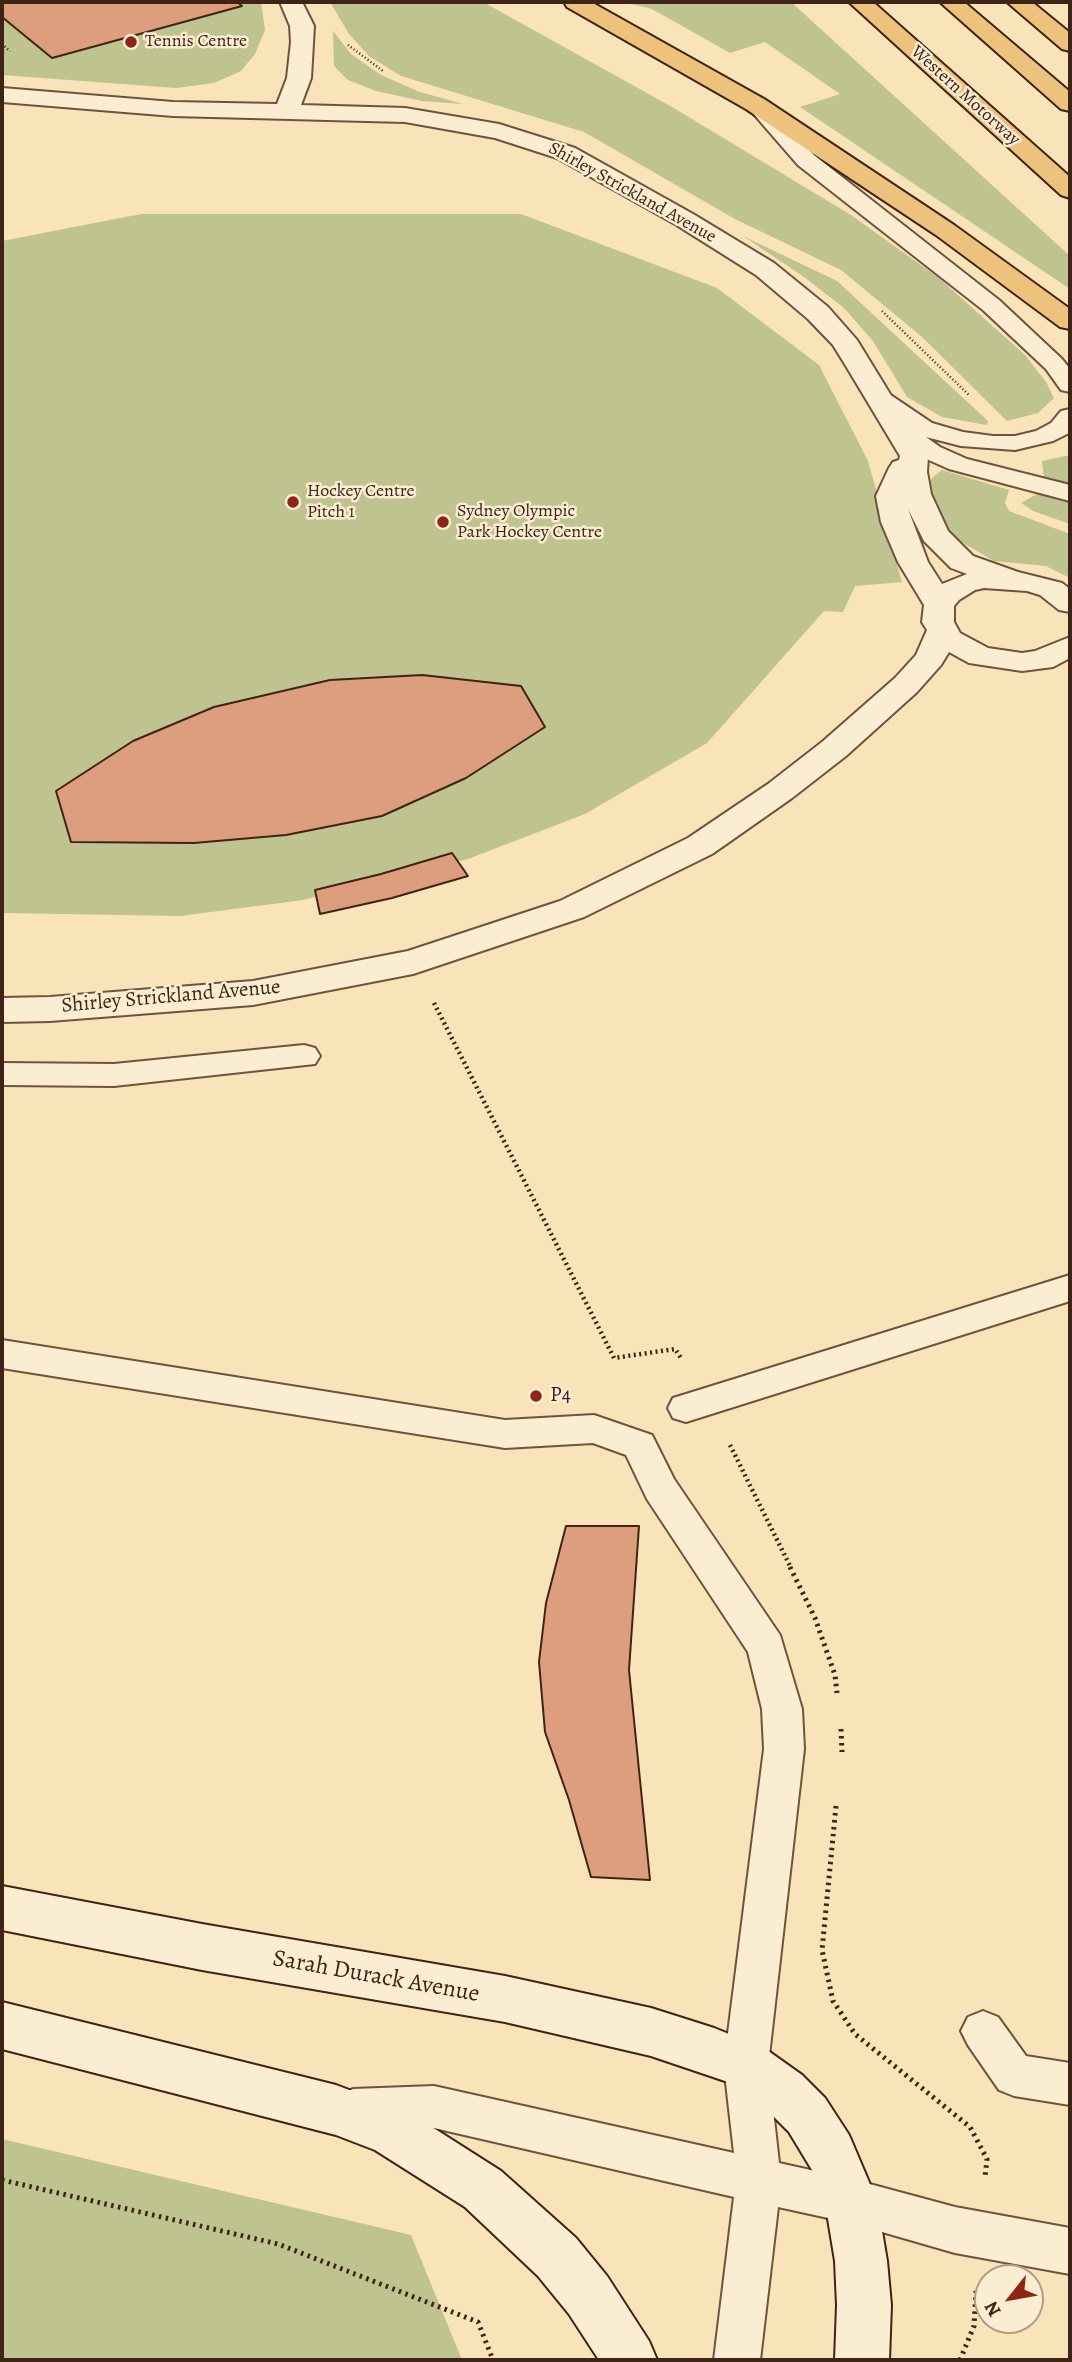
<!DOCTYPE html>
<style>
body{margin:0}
#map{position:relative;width:1072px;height:2362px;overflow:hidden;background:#f9e3b9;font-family:Alegreya,serif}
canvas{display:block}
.frame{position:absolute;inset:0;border:4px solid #3f2316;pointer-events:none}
.north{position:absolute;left:974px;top:2264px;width:70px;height:70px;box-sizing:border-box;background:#fbedd2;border:2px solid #b09c87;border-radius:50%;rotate:239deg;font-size:19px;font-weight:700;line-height:28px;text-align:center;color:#3f2316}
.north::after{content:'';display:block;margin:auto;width:24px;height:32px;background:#8f2418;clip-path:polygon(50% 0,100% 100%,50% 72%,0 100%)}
</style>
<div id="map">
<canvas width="1072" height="2362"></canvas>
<div class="frame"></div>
<div class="north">N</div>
</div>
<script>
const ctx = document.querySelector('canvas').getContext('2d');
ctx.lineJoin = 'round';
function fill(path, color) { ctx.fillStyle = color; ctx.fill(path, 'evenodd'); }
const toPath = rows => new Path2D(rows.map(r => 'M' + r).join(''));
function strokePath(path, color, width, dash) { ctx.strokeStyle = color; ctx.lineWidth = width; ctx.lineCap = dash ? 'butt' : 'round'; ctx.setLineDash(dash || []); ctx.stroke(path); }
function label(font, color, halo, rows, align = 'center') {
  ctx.font = font + ' Alegreya,serif'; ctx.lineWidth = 5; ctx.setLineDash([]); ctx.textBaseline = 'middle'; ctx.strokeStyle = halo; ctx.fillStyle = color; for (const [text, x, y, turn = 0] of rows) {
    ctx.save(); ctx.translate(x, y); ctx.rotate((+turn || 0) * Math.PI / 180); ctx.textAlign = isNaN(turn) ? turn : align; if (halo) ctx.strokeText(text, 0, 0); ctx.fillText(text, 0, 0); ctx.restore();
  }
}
fill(toPath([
 [2,2,261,2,265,30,255,54,241,71,214,83,176,88,2,75],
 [330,2,483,2,672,107,851,215,939,278,1025,355,1046,382,1054,398,1038,413,1007,421,921,336,841,270,735,219,584,132,401,76,369,56,349,34],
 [623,2,791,2,1070,256,1070,289,800,107,840,94,765,42,730,53,652,9],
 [333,31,351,54,381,75,420,92,463,104,422,101,376,91,348,80,334,66],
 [141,214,521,214,717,288,819,365,868,461,902,582,855,586,843,612,824,611,707,743,585,814,468,859,303,900,180,916,2,913,2,241],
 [743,236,837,281,988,421,987,425,942,417,907,397,873,341,844,308,804,277],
 [1070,455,1070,484,1044,477,1042,461],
 [942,470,1009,490,1005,503,1009,511,1070,534,1070,578,1046,566,994,561,960,541,941,522,924,491,932,478],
 [1037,494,1070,503,1070,524,1033,511,1021,503],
 [2,2139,411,2235,462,2360,2,2360]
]), '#bfc38f');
const building = toPath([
 [2,2,237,2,242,6,52,58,2,17,2,2],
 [422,675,521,686,545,727,466,778,382,816,286,835,194,843,71,842,56,791,133,741,214,707,330,680,422,675],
 [452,853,468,876,392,898,320,914,315,890,381,874,452,853],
 [566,1526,639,1526,629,1670,650,1880,591,1877,569,1800,545,1732,539,1662,546,1603,566,1526]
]);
fill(building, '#dc9e7d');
strokePath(building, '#3f2316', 2);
const lane = toPath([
 [755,98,762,100,814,155,999,300,1062,359,1070,369,1070,392,1061,390,1046,369,983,310,798,165,745,104,748,100,755,98],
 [880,392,889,394,932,423,963,432,993,436,1015,436,1036,431,1051,423,1061,411,1070,409,1069,433,1053,441,1015,450,961,446,926,437,940,447,967,459,1070,485,1070,501,949,469,922,457,897,436,900,431,907,429,886,416,868,399,871,394,880,392],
 [304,1045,315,1048,320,1056,315,1064,114,1086,2,1085,2,1063,114,1064,304,1045],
 [1070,1275,1070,1301,686,1422,673,1418,668,1408,673,1398,1070,1275],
 [2,1340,505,1420,594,1415,652,1435,674,1479,780,1635,802,1709,804,1749,768,2065,779,2163,851,2179,955,2207,1070,2228,1070,2274,955,2253,851,2223,778,2207,760,2360,714,2360,734,2197,434,2128,353,2131,337,2125,331,2110,337,2095,353,2089,434,2086,734,2153,724,2065,764,1749,762,1709,748,1652,647,1499,626,1455,593,1443,505,1448,2,1368,2,1340],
 [983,2011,998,2017,1026,2056,1070,2063,1070,2105,1014,2096,999,2090,968,2045,961,2031,968,2017,983,2011]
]);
const street = toPath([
 [280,2,302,2,314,26,311,78,301,105,405,108,499,124,575,148,693,214,774,263,828,307,857,340,928,456,927,472,931,494,948,531,973,556,1018,572,1062,583,1070,589,1070,612,1059,610,1040,595,1027,591,984,588,975,590,959,600,954,606,954,622,960,633,988,648,1022,653,1035,651,1070,637,1070,658,1053,667,1022,671,969,663,949,652,941,665,917,692,846,756,792,798,712,854,584,917,413,974,253,1005,50,1021,2,1022,2,998,50,997,253,981,408,951,560,901,688,838,768,784,822,742,895,678,916,655,927,630,922,622,924,605,898,562,881,522,876,496,889,468,893,462,899,460,900,456,846,366,833,345,808,319,756,275,675,224,557,158,495,138,405,122,173,116,2,102,2,88,173,102,277,104,287,78,291,42,290,26,280,2],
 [908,509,924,541,951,568,967,574,942,584,928,562,908,509]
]);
const secondary = toPath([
 [2,1886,202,1924,505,1976,651,2008,714,2028,764,2048,802,2075,825,2098,849,2135,877,2201,887,2261,891,2305,889,2360,835,2360,837,2305,835,2261,825,2201,812,2170,789,2132,766,2109,728,2082,651,2056,505,2022,202,1970,2,1930,2,1886],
 [2,2002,336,2085,410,2113,501,2171,576,2238,607,2276,649,2341,657,2360,599,2360,569,2314,538,2276,465,2207,375,2150,336,2135,2,2049,2,2002]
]);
const highway = toPath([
 [564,2,591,2,764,99,954,225,1070,309,1070,329,1060,327,936,235,746,109,567,7,564,2],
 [849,2,873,2,1070,177,1070,198,1061,195,849,2],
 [940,2,964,2,1070,92,1070,111,1061,109,940,2],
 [1007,2,1032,2,1070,33,1070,51,1062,49,1007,2]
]);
strokePath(lane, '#6e533f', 4);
strokePath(street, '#6e533f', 4);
strokePath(secondary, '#3f2316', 4);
strokePath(highway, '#3f2316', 4);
strokePath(toPath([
 [2,44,10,51],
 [348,45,383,71],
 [882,311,969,395]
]), '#3f2316', 2.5, [1, 2.5]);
strokePath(toPath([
 [434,1003,614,1358,675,1349,681,1358],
 [730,1445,791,1568]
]), '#3f2316', 4.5, [2, 3.5]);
strokePath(toPath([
 [790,1567,815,1618,835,1675,837,1693],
 [841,1729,842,1752],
 [836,1806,822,1950,833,2001,855,2034,970,2127,987,2159,985,2177],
 [2,2180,278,2244,478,2322,493,2360],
 [960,2360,974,2326,976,2291]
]), '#3f2316', 5, [2.5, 4.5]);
fill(lane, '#fbedd2');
fill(street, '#fbedd2');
fill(secondary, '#fbedd2');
fill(highway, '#ecc27c');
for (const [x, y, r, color] of [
 [131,42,7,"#8f2418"],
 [293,502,7,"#8f2418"],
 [443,522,7,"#8f2418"],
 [536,1396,7,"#8f2418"]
]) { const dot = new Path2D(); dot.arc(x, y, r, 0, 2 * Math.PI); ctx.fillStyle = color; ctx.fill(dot); strokePath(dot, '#fbedd2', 2.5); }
label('18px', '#3f2316', '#fbedd2', [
 ["Tennis Centre",145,42],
 ["Hockey Centre",307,492],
 ["Pitch 1",307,513],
 ["Sydney Olympic",457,512],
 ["Park Hockey Centre",457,533]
], 'left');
label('18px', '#3f2316', '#fbedd2', [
 ["Western Motorway",965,96,42],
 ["Shirley Strickland Avenue",632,193,29]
]);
label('21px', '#3f2316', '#fbedd2', [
 ["Shirley Strickland Avenue",171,997,-5]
]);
label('21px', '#3f2316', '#fbedd2', [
 ["P4",550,1396]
], 'left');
label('24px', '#3f2316', '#fbedd2', [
 ["Sarah Durack Avenue",376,1977,10]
]);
</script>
